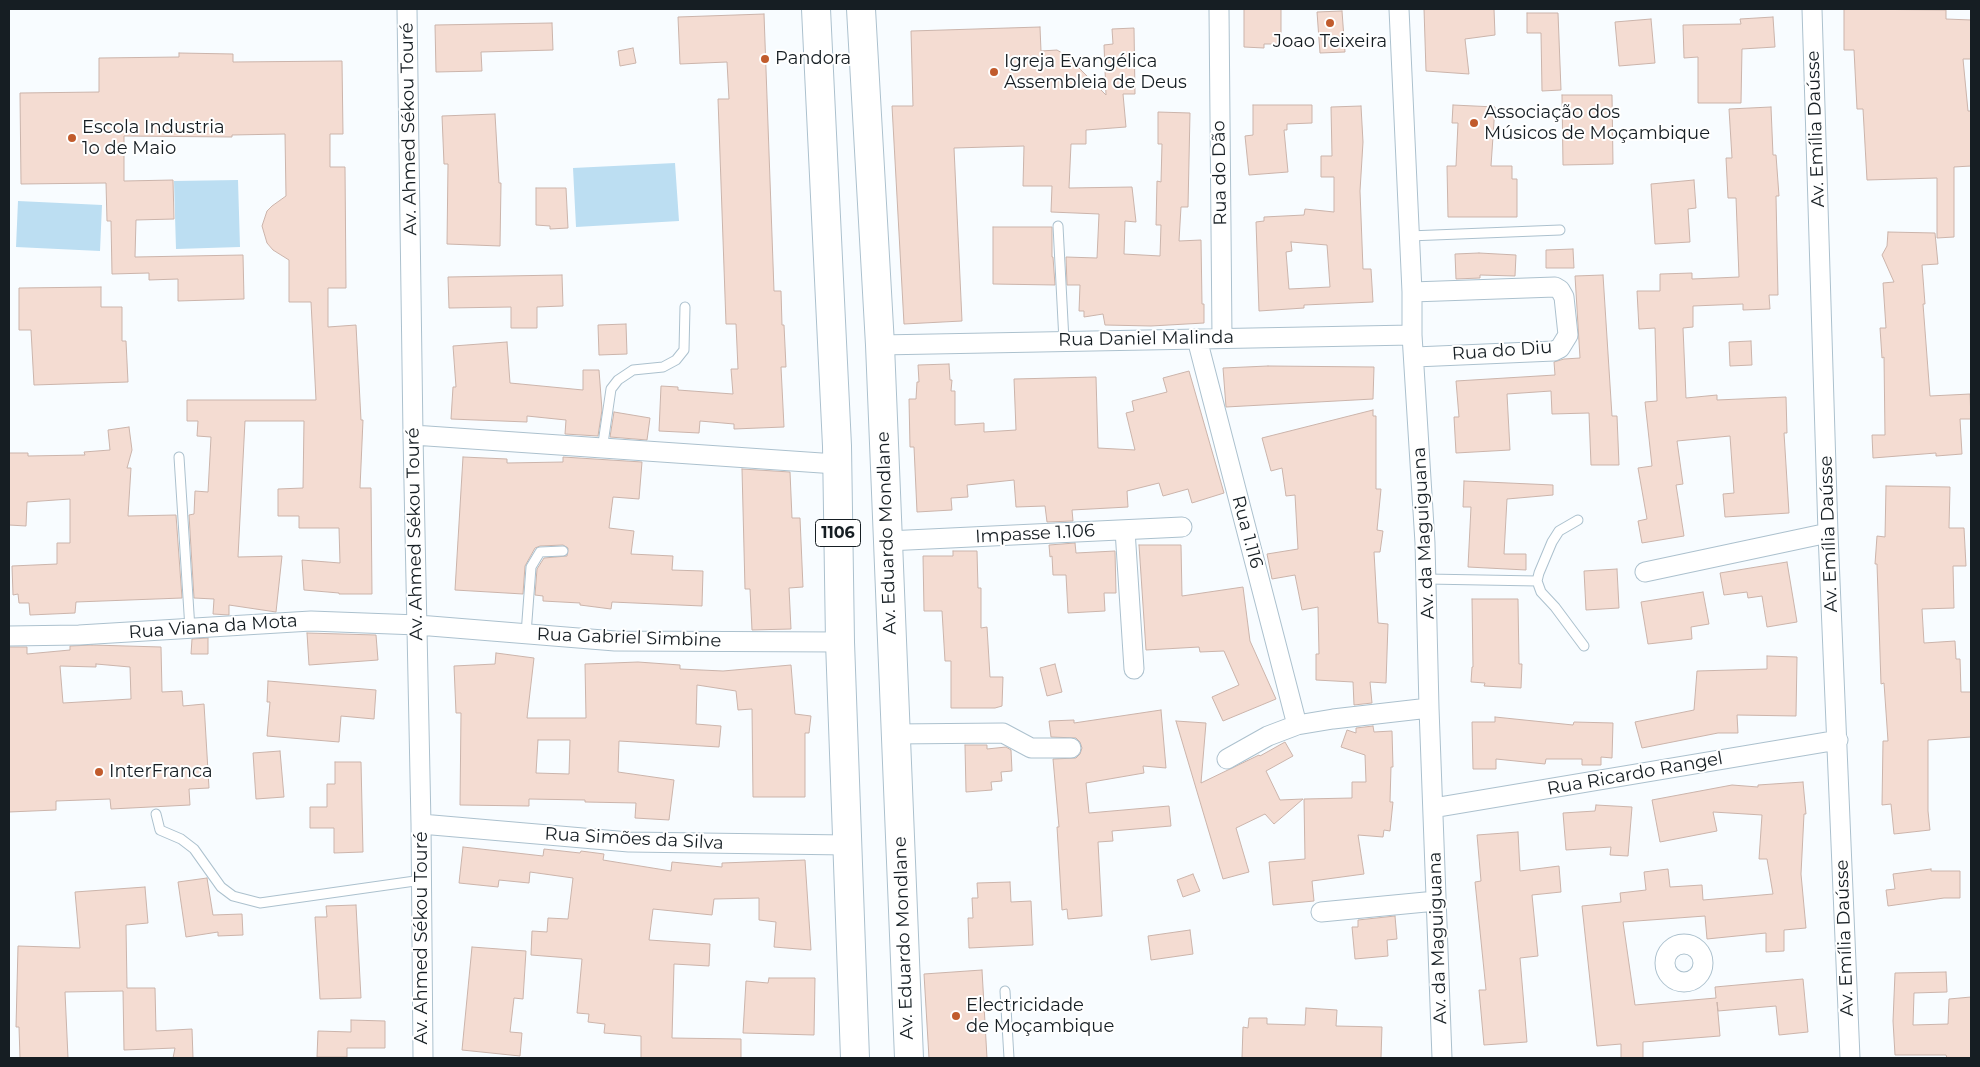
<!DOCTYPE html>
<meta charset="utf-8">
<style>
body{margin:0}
#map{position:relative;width:1980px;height:1067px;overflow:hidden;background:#f8fcff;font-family:Montserrat,sans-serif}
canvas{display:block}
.frame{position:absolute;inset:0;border:10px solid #161e23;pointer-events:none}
</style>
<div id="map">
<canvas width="1980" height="1067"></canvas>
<div class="frame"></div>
</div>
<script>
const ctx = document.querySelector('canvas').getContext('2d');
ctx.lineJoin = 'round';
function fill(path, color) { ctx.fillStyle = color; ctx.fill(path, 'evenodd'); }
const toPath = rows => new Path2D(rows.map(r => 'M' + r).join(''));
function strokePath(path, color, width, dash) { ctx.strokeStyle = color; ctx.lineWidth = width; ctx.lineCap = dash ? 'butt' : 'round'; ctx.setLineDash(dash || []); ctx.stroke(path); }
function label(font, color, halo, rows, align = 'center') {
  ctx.font = font + ' Montserrat,sans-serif'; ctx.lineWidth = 4; ctx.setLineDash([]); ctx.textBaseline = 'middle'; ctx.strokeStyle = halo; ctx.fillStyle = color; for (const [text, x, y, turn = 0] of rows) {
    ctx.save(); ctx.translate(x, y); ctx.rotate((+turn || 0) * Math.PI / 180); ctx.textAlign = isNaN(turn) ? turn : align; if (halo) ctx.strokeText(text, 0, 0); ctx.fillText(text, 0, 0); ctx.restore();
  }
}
fill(toPath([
 [675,163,679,221,576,227,573,168],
 [238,180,240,247,176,249,174,181],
 [18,201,102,205,100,251,16,247]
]), '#bcdef2');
const building = toPath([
 [1244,9,1281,9,1281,44,1264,44,1264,48,1244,47,1244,9],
 [1424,9,1494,9,1495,35,1465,39,1469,74,1426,71,1424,9],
 [1844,9,1946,10,1946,19,1971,20,1971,59,1963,59,1968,111,1971,111,1971,166,1954,167,1954,237,1937,238,1937,178,1867,180,1863,109,1857,109,1854,50,1844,50,1844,9],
 [1342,11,1345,52,1320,53,1317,12,1342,11],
 [1527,13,1558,13,1561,90,1542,91,1541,33,1527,33,1527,13],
 [764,14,774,291,781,291,782,325,784,325,786,367,781,367,784,427,734,429,734,424,700,421,699,433,659,431,661,386,678,387,678,390,733,394,731,369,738,369,736,324,726,324,718,99,729,99,727,62,680,64,678,17,764,14],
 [1773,17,1775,47,1742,49,1741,103,1698,103,1698,57,1684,58,1683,25,1741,24,1740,19,1773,17],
 [1651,19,1655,63,1619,66,1615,22,1651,19],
 [552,23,553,50,481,52,482,71,436,72,435,25,552,23],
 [1040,27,1041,51,1057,50,1067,56,1106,95,1104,45,1113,44,1112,29,1134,28,1135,94,1123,94,1126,127,1086,130,1086,144,1071,144,1069,188,1132,187,1136,222,1125,221,1124,254,1160,256,1161,225,1156,225,1157,181,1161,182,1162,144,1158,144,1158,112,1190,113,1188,207,1181,207,1179,241,1201,240,1202,304,1204,304,1204,323,1151,326,1105,325,1103,314,1084,317,1084,311,1079,311,1080,285,1067,285,1066,257,1097,258,1099,214,1051,212,1052,186,1023,186,1024,146,954,148,962,321,904,324,892,106,913,106,911,31,1040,27],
 [633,48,636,63,620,66,618,51,633,48],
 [179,53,233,54,233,62,342,61,343,134,330,134,330,167,345,167,346,288,328,288,328,327,356,325,361,420,363,420,360,488,371,488,372,594,339,594,339,593,304,590,302,560,340,563,339,528,299,528,299,516,278,516,278,489,303,488,304,421,245,421,238,557,282,556,276,612,229,605,229,615,213,614,214,599,194,598,189,515,194,514,195,491,208,492,211,437,197,436,198,421,187,421,187,400,316,400,311,302,289,302,289,260,273,250,267,243,262,226,267,211,272,206,286,196,285,134,232,135,232,137,124,136,124,181,173,180,174,219,136,220,135,257,243,255,244,299,178,301,178,279,149,280,149,273,112,274,111,221,107,221,106,183,21,184,20,93,99,92,99,58,179,57,179,53],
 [1562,95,1612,95,1613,164,1563,165,1562,95],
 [1253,105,1312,105,1312,123,1287,124,1287,130,1284,130,1288,172,1249,175,1245,136,1253,135,1253,105],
 [1453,105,1495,107,1491,166,1512,166,1512,179,1517,179,1517,217,1448,217,1447,166,1456,166,1458,123,1452,123,1453,105],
 [1361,106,1363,142,1360,191,1363,269,1371,269,1373,302,1304,305,1304,308,1259,311,1256,222,1264,221,1264,217,1304,215,1305,209,1334,212,1334,177,1321,177,1321,156,1332,156,1331,107,1361,106],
 [1291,242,1327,245,1330,287,1289,289,1286,252,1292,251,1291,242],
 [1771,107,1773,155,1776,155,1779,196,1776,196,1778,295,1769,295,1770,309,1743,310,1743,304,1693,306,1693,327,1683,328,1686,398,1717,395,1717,400,1786,397,1787,433,1784,433,1789,513,1725,517,1723,494,1734,493,1730,436,1677,441,1683,484,1676,485,1684,536,1642,543,1638,521,1647,519,1638,468,1652,466,1645,402,1657,401,1655,328,1639,329,1637,291,1660,291,1660,274,1692,273,1692,279,1739,277,1736,198,1728,198,1726,158,1732,158,1729,109,1771,107],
 [495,114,499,183,501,183,500,246,447,244,448,164,444,164,442,116,495,114],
 [1694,180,1696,208,1688,209,1690,242,1655,244,1651,184,1694,180],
 [536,188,566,188,568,228,550,229,550,226,536,225,536,188],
 [993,227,1052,227,1052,257,1053,257,1055,285,993,284,993,227],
 [1888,232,1935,233,1938,264,1922,265,1925,304,1923,304,1930,396,1970,394,1971,419,1960,419,1962,454,1936,456,1936,453,1873,458,1872,435,1885,435,1884,357,1882,358,1880,328,1886,328,1883,283,1894,282,1882,255,1887,246,1888,232],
 [1573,249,1574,268,1546,268,1546,250,1573,249],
 [1479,253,1516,255,1515,276,1480,275,1480,278,1456,279,1455,254,1479,253],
 [562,275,563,306,537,307,537,328,511,328,511,307,449,308,448,277,562,275],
 [1603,275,1612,416,1617,416,1619,465,1591,465,1589,413,1552,414,1551,391,1507,394,1510,450,1456,453,1454,417,1459,417,1456,381,1555,375,1554,362,1564,359,1580,358,1575,276,1603,275],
 [101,287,101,307,122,307,122,341,126,341,128,382,34,385,31,330,19,330,19,288,101,287],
 [626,324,627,354,599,355,598,325,626,324],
 [1751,341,1752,365,1730,366,1729,342,1751,341],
 [507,342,510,383,583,390,583,370,599,370,602,410,598,436,565,434,566,420,527,416,527,422,451,419,453,387,456,387,453,346,507,342],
 [949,364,950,380,952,380,951,391,955,391,955,425,984,423,984,432,1016,430,1014,379,1096,377,1098,448,1135,450,1126,413,1134,411,1132,401,1167,392,1163,378,1189,371,1224,493,1192,503,1188,489,1163,496,1159,483,1127,491,1128,507,1072,510,1073,521,1047,522,1045,506,1016,507,1014,480,967,485,968,497,951,498,952,510,917,512,914,447,910,447,909,399,916,399,917,382,919,382,918,365,949,364],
 [1268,366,1374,367,1373,399,1226,407,1223,368,1268,366],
 [1373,410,1373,416,1376,416,1376,489,1381,489,1377,530,1383,531,1380,552,1374,552,1378,623,1388,624,1386,683,1370,682,1372,703,1354,705,1353,682,1316,680,1316,654,1319,654,1318,607,1302,610,1295,575,1272,579,1267,554,1298,549,1295,495,1286,496,1282,468,1271,471,1262,438,1373,410],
 [614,412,650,418,647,440,610,437,614,412],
 [129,427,132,450,127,468,131,468,128,516,176,515,182,598,76,602,75,613,30,615,29,603,19,603,18,594,13,595,12,566,57,564,57,543,70,543,70,499,27,502,26,526,9,525,9,453,28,453,28,456,85,455,84,452,110,450,108,430,129,427],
 [463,457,507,459,507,463,563,462,563,457,642,462,639,499,613,497,609,528,634,531,631,554,673,556,672,570,703,571,702,606,612,602,611,609,580,605,580,603,543,601,543,596,535,595,537,569,544,558,567,556,568,548,563,545,540,546,535,548,525,566,523,594,455,590,463,457],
 [742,469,790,472,792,518,800,518,803,587,789,588,791,629,752,630,750,589,745,589,742,469],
 [1464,481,1553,485,1553,495,1507,499,1504,554,1526,554,1526,570,1468,567,1471,507,1463,507,1464,481],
 [1886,486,1950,487,1949,528,1964,528,1966,566,1953,566,1954,608,1922,609,1924,643,1955,641,1956,659,1960,659,1961,692,1971,692,1971,737,1928,740,1928,811,1930,830,1894,834,1891,804,1882,805,1883,741,1888,741,1884,683,1881,684,1877,564,1875,564,1877,536,1885,537,1886,486],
 [1075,543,1076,553,1115,551,1116,593,1104,593,1105,611,1068,613,1066,575,1053,575,1052,556,1050,557,1049,545,1075,543],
 [1139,545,1181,545,1182,596,1243,587,1250,641,1276,699,1223,721,1212,697,1239,685,1224,651,1200,652,1199,647,1146,650,1139,545],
 [953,551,977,551,978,588,981,588,981,628,987,627,990,677,1003,677,1002,706,995,708,951,708,951,661,945,661,942,611,924,611,923,556,953,556,953,551],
 [1787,562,1797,622,1767,627,1762,596,1748,598,1747,592,1724,595,1720,573,1787,562],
 [1617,569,1619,608,1586,610,1584,571,1617,569],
 [1703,592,1709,624,1691,627,1692,639,1648,644,1641,602,1703,592],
 [1472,599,1518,599,1519,664,1522,664,1521,688,1484,686,1485,683,1471,682,1472,667,1473,667,1472,599],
 [307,633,376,635,378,660,309,665,307,633],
 [208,638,208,654,191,654,192,639,208,638],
 [92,645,161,647,162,692,182,691,183,706,204,704,209,788,189,789,190,805,111,809,110,799,56,801,56,810,9,812,9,647,27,647,27,654,70,650,70,646,92,645],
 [96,664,130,667,131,699,63,703,60,666,96,667,96,664],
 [496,653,534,658,527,718,586,718,585,664,638,662,680,665,680,669,723,671,791,665,795,714,811,716,809,733,805,733,805,797,753,797,752,709,738,710,736,691,697,685,696,724,721,726,719,747,619,741,618,772,674,780,669,820,635,818,636,803,585,802,585,800,529,799,529,806,460,805,461,713,456,713,454,666,495,664,496,653],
 [538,740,570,740,569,774,536,773,538,740],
 [1767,656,1797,657,1796,716,1737,715,1738,733,1718,733,1642,748,1635,722,1694,710,1697,671,1767,669,1767,656],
 [1055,664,1062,692,1047,696,1040,668,1055,664],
 [268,681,376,690,374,719,341,716,339,742,267,736,270,702,267,702,268,681],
 [1161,710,1166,768,1143,766,1144,773,1086,783,1089,813,1169,806,1171,826,1112,831,1113,841,1098,842,1102,916,1068,919,1067,909,1062,910,1057,827,1059,827,1053,759,1076,758,1080,754,1082,748,1080,742,1076,738,1051,737,1049,721,1074,720,1074,723,1161,710],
 [1495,717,1573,725,1574,722,1613,723,1612,758,1601,757,1601,765,1582,765,1582,759,1546,759,1545,764,1496,759,1496,769,1473,769,1472,722,1495,722,1495,717],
 [1176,721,1206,723,1201,783,1259,755,1260,756,1285,742,1293,756,1266,771,1280,800,1303,799,1274,824,1265,814,1236,828,1249,872,1223,879,1176,721],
 [1373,726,1374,732,1392,731,1393,767,1391,767,1390,802,1393,802,1390,831,1384,830,1383,837,1358,835,1364,874,1312,881,1314,901,1273,905,1269,862,1305,859,1304,799,1352,798,1352,782,1366,782,1365,755,1341,747,1347,730,1356,733,1356,728,1373,726],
 [965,745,987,745,987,749,1006,747,1011,750,1012,771,1001,772,1002,781,991,782,992,790,966,792,965,745],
 [280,751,284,797,256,799,253,753,280,751],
 [335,762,361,762,363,852,334,853,334,828,310,828,310,807,327,807,327,784,335,784,335,762],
 [1803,782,1806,814,1804,814,1801,874,1806,928,1784,930,1784,951,1766,952,1766,933,1707,939,1705,916,1623,922,1635,1005,1716,998,1715,987,1803,979,1808,1032,1779,1035,1776,1006,1718,1011,1717,1002,1720,1036,1643,1042,1643,1058,1621,1058,1621,1044,1597,1046,1582,906,1621,902,1620,893,1646,890,1644,872,1668,869,1670,887,1702,885,1703,900,1773,894,1767,859,1759,859,1762,815,1713,812,1717,831,1660,842,1652,800,1732,785,1758,787,1758,785,1803,782],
 [1596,805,1632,807,1628,856,1610,855,1611,847,1566,850,1563,813,1595,811,1596,805],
 [1518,832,1520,871,1559,866,1561,892,1532,895,1538,956,1520,958,1527,1042,1484,1045,1479,990,1486,990,1475,882,1481,881,1477,835,1518,832],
 [463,847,543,856,544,849,580,853,581,851,604,854,603,860,671,871,672,862,722,867,722,863,805,860,811,950,774,947,776,922,759,920,759,898,714,899,712,915,653,909,649,940,710,944,709,966,674,964,672,1038,741,1039,741,1058,641,1058,641,1036,604,1033,605,1024,588,1022,589,1014,577,1013,582,959,531,955,532,931,547,932,548,918,568,919,573,878,530,872,529,883,499,880,498,887,459,883,463,847],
 [1931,869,1931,871,1960,871,1960,898,1944,898,1888,906,1886,890,1895,889,1893,874,1931,869],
 [1193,874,1200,891,1183,897,1177,880,1193,874],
 [207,878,213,915,242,914,243,935,218,936,218,932,186,937,178,882,207,878],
 [1010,882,1011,902,1031,901,1033,945,969,948,968,918,973,918,972,898,978,898,977,883,1010,882],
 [145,887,148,923,126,925,127,988,155,988,156,1031,192,1029,193,1058,173,1058,175,1048,124,1050,123,991,65,992,68,1058,20,1058,19,1027,16,1027,18,946,80,948,75,892,145,887],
 [356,905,361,998,320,999,315,917,327,917,326,906,356,905],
 [1395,916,1397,939,1387,940,1388,956,1355,959,1352,927,1358,927,1358,920,1395,916],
 [1190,930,1193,954,1151,960,1148,936,1190,930],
 [472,947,526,951,523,999,514,998,510,1032,522,1033,520,1056,462,1050,472,947],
 [982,970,987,1058,929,1058,924,974,982,970],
 [1946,972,1947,992,1914,993,1913,1025,1948,1024,1949,999,1971,997,1971,1058,1947,1058,1946,1055,1895,1055,1893,1021,1895,973,1946,972],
 [769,978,815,978,814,1035,743,1033,746,981,768,983,769,978],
 [1306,1008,1337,1010,1336,1026,1382,1027,1381,1058,1242,1058,1243,1027,1248,1028,1249,1018,1267,1018,1267,1024,1305,1025,1306,1008],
 [351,1020,385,1021,385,1048,347,1048,347,1057,317,1057,318,1031,351,1032,351,1020]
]);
fill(building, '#f4dcd2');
strokePath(building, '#cbb4ab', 1);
const lane = toPath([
 [1058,226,1064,341],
 [1409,236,1560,230],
 [602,450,611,389,618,380,633,370,663,367,676,360,684,350,685,307],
 [179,457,190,629],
 [1578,520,1559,531,1552,542,1539,573,1537,581,1541,592,1555,607,1584,646],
 [1427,579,1537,581],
 [526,634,531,567,540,552,563,551],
 [156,814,160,830,181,839,194,849,221,887,233,896,260,903,422,880],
 [1005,991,1009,1058]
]);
const street = toPath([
 [407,9,413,435,421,824,423,1058],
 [1219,9,1222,338],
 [1399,9,1412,292,1412,335,1425,543,1429,708,1442,1058],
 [1812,9,1828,533,1850,1058],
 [1412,292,1555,287,1560,290,1564,297,1568,335,1560,348,1554,351,1415,357],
 [1197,339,1297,725],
 [880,345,1412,335],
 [413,435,836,464],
 [1125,530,1134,669],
 [887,541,1182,527],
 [1645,572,1828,533],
 [9,636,79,635,311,621,418,625,615,641,840,642],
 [895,734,1003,733,1031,748,1071,748],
 [1227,759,1268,736,1297,725,1333,719,1429,708],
 [1433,808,1838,740],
 [421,824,629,842,847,845],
 [1321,912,1436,901],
 '1665 963a19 19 0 1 1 38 0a19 19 0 1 1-38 0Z'
]);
const primary = toPath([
 [816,9,837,446,840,642,855,1058],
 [861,9,880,345,909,1058]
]);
strokePath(lane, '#acc1ce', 11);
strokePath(street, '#acc1ce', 21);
strokePath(primary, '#acc1ce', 30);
strokePath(lane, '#fff', 9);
strokePath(street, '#fff', 19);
strokePath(primary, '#fff', 28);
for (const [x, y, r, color] of [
 [1330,23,5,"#c15b2c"],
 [765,59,5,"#c15b2c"],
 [994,72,5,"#c15b2c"],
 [1474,123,5,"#c15b2c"],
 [72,138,5,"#c15b2c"],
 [99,772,5,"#c15b2c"],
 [956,1016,5,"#c15b2c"]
]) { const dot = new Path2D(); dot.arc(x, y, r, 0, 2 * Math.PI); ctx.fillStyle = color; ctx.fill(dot); strokePath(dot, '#fff', 2); }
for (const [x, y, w] of [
 [838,533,45]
]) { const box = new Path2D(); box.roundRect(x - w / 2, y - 13.5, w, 27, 4); ctx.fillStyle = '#fff'; ctx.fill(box); strokePath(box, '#161e23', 1); }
label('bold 16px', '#161e23', null, [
 ["1106",838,533]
]);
label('18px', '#161e23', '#fff', [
 ["Joao Teixeira",1330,42,"center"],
 ["Pandora",775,59],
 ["Igreja Evangélica",1004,62],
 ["Assembleia de Deus",1004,83],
 ["Associação dos",1484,113],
 ["Músicos de Moçambique",1484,134],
 ["Escola Industria",82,128],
 ["1o de Maio",82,149],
 ["InterFranca",109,772],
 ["Electricidade",966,1006],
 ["de Moçambique",966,1027]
], 'left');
label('18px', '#161e23', '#fff', [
 ["Av. Ahmed Sékou Touré",409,129,-91],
 ["Av. Emília Daússe",1816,129,-92],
 ["Rua do Dão",1220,173,-91],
 ["Rua Daniel Malinda",1146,339,-1],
 ["Rua do Diu",1502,351,-4],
 ["Rua 1.116",1247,532,75],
 ["Av. Eduardo Mondlane",887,533,-92],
 ["Av. da Maguiguana",1424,533,-93],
 ["Av. Ahmed Sékou Touré",415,534,-91],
 ["Impasse 1.106",1035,534,-3],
 ["Av. Emília Daússe",1829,534,-92],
 ["Rua Viana da Mota",213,627,-4],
 ["Rua Gabriel Simbine",629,638,2],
 ["Rua Ricardo Rangel",1635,774,-10],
 ["Rua Simões da Silva",634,839,3],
 ["Av. Ahmed Sékou Touré",422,938,-90],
 ["Av. Eduardo Mondlane",904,938,-92],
 ["Av. da Maguiguana",1438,938,-92],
 ["Av. Emília Daússe",1845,938,-92]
]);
</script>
